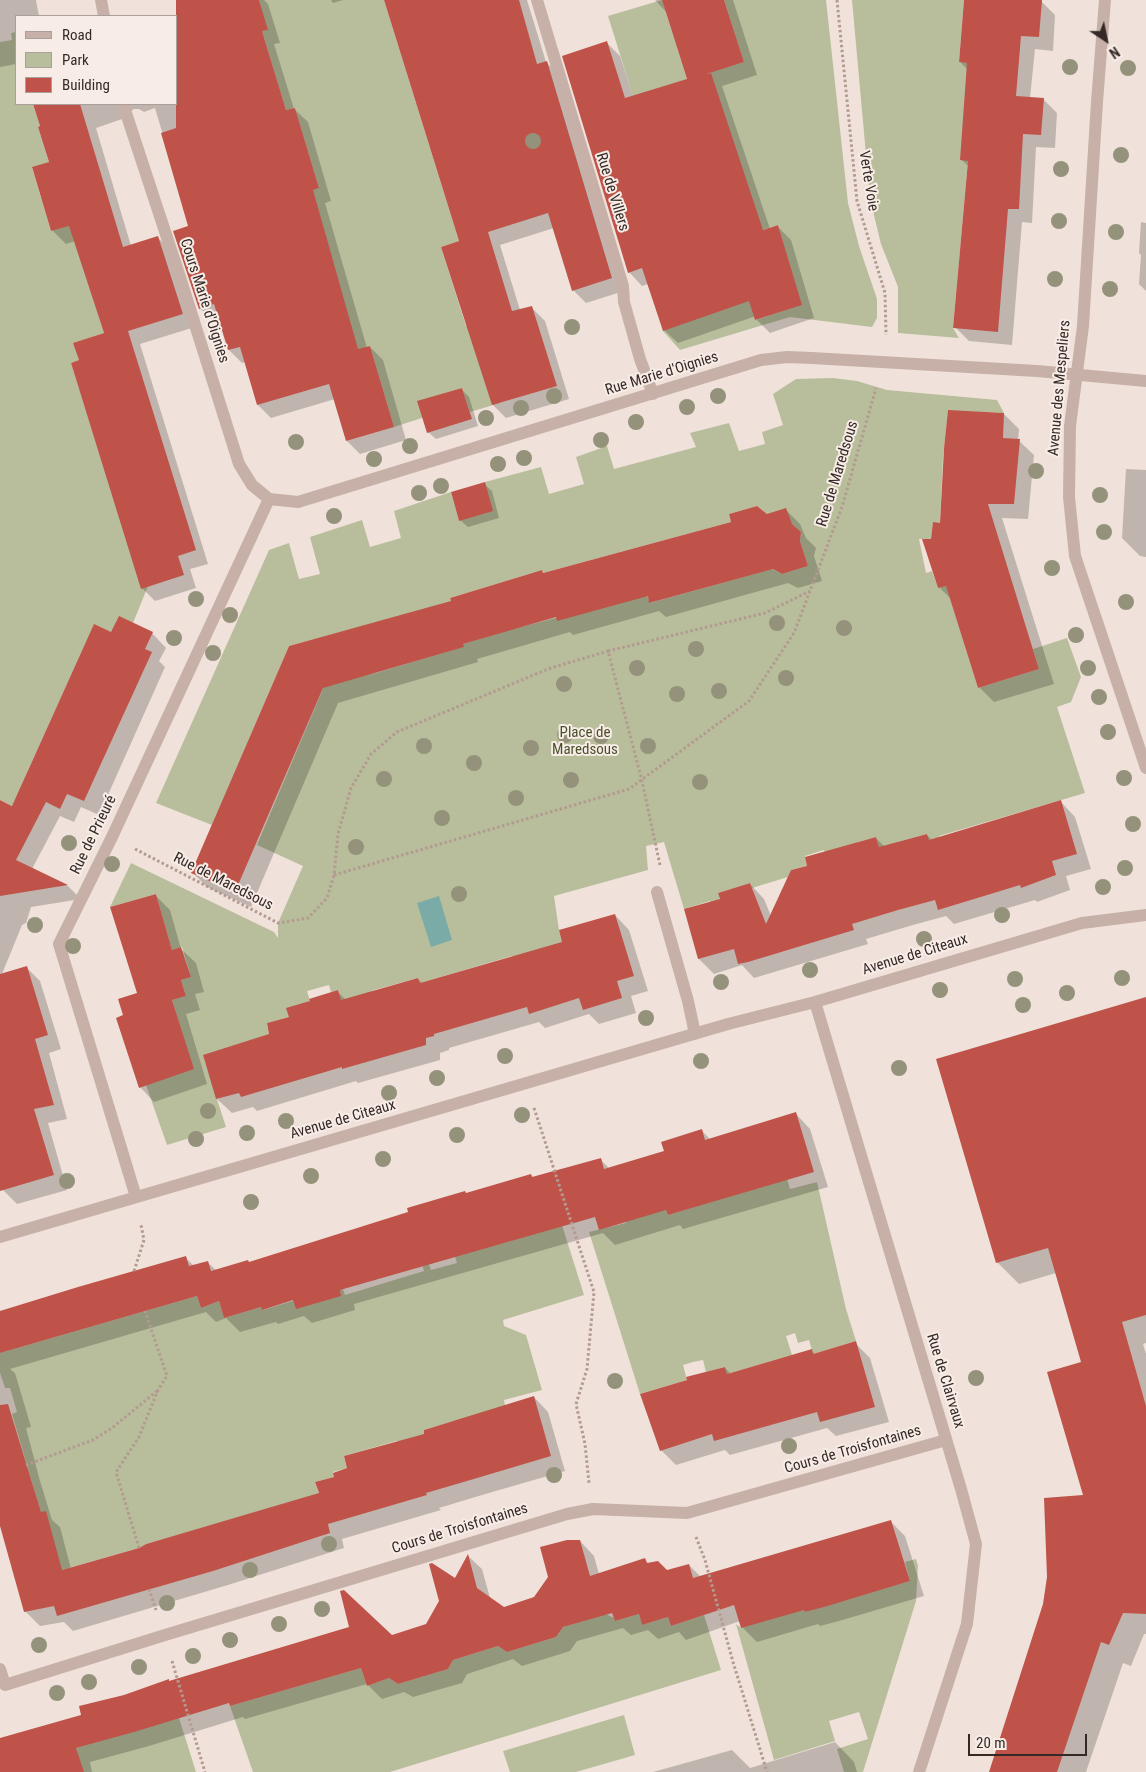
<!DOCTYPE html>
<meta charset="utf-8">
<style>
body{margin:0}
#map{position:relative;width:1146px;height:1772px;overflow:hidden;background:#f0e2da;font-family:"Roboto Condensed",sans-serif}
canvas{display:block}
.legend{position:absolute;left:15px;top:15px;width:162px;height:90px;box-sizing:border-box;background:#f8ede6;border:1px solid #aa9f9a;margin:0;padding:6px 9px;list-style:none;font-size:15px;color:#342927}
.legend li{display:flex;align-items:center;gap:10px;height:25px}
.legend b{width:25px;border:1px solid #aa9f9a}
.north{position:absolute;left:1081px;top:15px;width:50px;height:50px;-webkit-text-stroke:4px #f8ede6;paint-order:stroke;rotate:146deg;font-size:14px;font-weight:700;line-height:20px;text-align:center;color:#342927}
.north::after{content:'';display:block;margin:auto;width:18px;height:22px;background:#342927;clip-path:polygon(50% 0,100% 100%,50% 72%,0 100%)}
.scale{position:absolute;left:968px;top:1734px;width:119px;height:22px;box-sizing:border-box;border:2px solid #342927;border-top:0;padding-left:6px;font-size:15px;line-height:18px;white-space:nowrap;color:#342927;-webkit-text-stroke:4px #f8ede6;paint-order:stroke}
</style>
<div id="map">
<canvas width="1146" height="1772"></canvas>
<ul class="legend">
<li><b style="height:6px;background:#c7b0a7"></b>Road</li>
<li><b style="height:14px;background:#b8be9b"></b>Park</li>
<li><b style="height:14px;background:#bf5349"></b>Building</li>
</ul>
<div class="north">N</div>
<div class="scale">20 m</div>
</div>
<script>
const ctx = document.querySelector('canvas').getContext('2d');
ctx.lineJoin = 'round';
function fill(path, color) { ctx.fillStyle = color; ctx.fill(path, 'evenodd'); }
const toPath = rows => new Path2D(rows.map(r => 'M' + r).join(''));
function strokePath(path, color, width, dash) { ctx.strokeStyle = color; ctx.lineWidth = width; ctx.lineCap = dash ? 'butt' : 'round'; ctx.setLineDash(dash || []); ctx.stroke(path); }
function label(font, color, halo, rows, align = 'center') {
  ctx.font = font + ' "Roboto Condensed",sans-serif'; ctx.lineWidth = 4; ctx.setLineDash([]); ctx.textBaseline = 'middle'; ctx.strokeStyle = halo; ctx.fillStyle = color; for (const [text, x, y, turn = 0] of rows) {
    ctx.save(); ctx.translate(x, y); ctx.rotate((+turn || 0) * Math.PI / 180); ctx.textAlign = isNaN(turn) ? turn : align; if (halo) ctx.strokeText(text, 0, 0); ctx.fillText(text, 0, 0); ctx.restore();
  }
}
fill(toPath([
 [259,0,384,0,459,241,441,247,466,326,477,323,500,403,470,412,462,388,440,395,422,418,394,427,370,346,347,353,312,190,319,188,295,108,286,110,262,31,267,30],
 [662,0,687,79,730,239,756,320,801,305,778,225,755,232,736,151,710,72,744,62,724,0,826,0,848,203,859,246,877,299,877,318,872,327,790,317,680,350,663,331,633,96,608,16],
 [852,0,964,0,959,62,967,63,968,161,953,328,959,338,898,333,898,287,881,244,870,199],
 [16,32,16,104,33,104,40,126,38,127,49,162,32,168,51,231,70,225,104,333,74,343,79,360,71,363,98,449,148,586,133,623,111,632,94,625,26,775,19,809,0,800,0,42,12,40,11,33],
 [833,378,857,381,887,390,997,400,1004,413,948,411,943,457,940,523,933,523,931,539,919,539,926,573,932,571,938,588,946,585,978,688,1039,669,1033,649,1067,638,1081,677,1071,702,1057,707,1085,793,939,836,941,842,930,845,927,834,898,842,882,857,876,837,858,842,829,865,824,850,805,856,807,866,791,870,788,877,752,888,750,883,718,893,721,903,711,906,710,901,684,909,664,842,646,846,648,870,554,896,559,930,564,947,514,961,512,956,420,983,418,978,374,990,343,1009,338,990,331,992,329,985,307,991,310,1001,289,1017,267,1023,269,1034,204,1059,226,1127,167,1145,146,1085,184,1039,172,1000,186,996,181,980,191,977,182,947,172,950,156,894,110,907,131,863,274,932,278,938,278,923,303,866,257,845,325,684,376,673,463,647,463,644,509,630,647,595,650,603,772,569,782,574,808,566,800,541,801,532,792,524,767,514,757,506,729,514,731,522,543,573,542,570,450,598,451,602,289,646,212,825,156,803,269,550,289,543,299,579,320,574,310,537,362,520,370,547,401,538,394,511,451,492,459,521,485,482,541,467,549,494,584,484,576,457,607,446,614,469,696,447,690,433,729,423,739,451,765,444,762,432,783,425,773,394,796,379],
 [785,1172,790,1189,817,1182,846,1309,856,1341,813,1354,809,1340,798,1343,795,1333,786,1336,792,1355,727,1374,725,1367,706,1372,703,1360,693,1362,683,1365,687,1380,640,1394,589,1232,626,1223,625,1219,665,1207,668,1215,734,1195],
 [562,1225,584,1295,503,1320,504,1326,526,1335,542,1390,504,1400,506,1411,450,1422,424,1430,426,1442,396,1441,344,1456,347,1468,333,1472,334,1477,315,1482,319,1494,146,1544,139,1548,58,1571,12,1414,17,1412,10,1388,5,1388,0,1373,0,1353,197,1296,201,1308,219,1301,224,1318,261,1307,263,1310,342,1286,345,1295,424,1271,421,1260,427,1258,431,1270,457,1263,453,1250,504,1243],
 [916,1559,918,1566,916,1601,863,1772,844,1772,837,1749,868,1739,859,1712,829,1721,835,1741,774,1760,736,1624,741,1628,802,1603,805,1612,910,1581,905,1562],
 [606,1614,614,1618,615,1621,639,1614,642,1625,668,1617,671,1626,704,1615,721,1670,390,1772,253,1772,230,1706,361,1668,367,1686,389,1678,398,1684,448,1669,453,1660,498,1646,507,1652,556,1637,563,1627],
 [624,1715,635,1755,576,1772,510,1772,503,1751],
 [179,1718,196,1772,82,1772,76,1748]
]), '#b8be9b');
fill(toPath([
 [439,896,452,940,431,947,417,903]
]), '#7baba6');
fill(toPath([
 [0,0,36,0,39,16,16,16,16,64,0,67],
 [225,0,264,0,268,4,280,43,274,44,294,109,308,122,331,201,325,203,367,348,370,347,383,360,406,440,360,454,347,441,335,399,271,418,258,405,246,362,242,363,229,350,220,319,213,322,200,308,190,226,155,108,144,112,139,109,134,109,130,112,128,117,96,128,131,246,157,237,171,250,195,327,140,344,208,564,190,569,196,588,155,601,142,588,80,361,105,334,75,241,66,244,52,230,51,163,35,104,176,104],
 [331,0,343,0,333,3],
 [386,0,527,0,546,62,560,75,624,291,586,303,573,290,554,228,500,245,520,310,531,307,545,321,569,399,506,418,493,405,461,242],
 [655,0,733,0,757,75,722,86,770,229,777,226,791,240,814,318,770,333,757,320,756,316,678,343,664,330,648,284,642,286,629,272,607,43,620,56,633,96,689,80,668,14],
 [965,0,1041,1,1055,15,1053,51,1035,49,1030,98,1043,99,1057,113,1055,148,1036,147,1032,223,1022,222,1012,345,969,341,955,327,969,167,961,159,968,70,960,62],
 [1141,222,1146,223,1146,291,1139,284,1141,255,1139,253],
 [461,389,469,397,478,426,436,439,428,432],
 [1004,414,1019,429,1018,440,1034,455,1028,519,1002,518,1054,684,994,702,979,687,952,600,939,587,932,541],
 [1126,469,1146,470,1146,557,1140,556,1122,538],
 [484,484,492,491,499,518,468,527,460,520],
 [785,509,800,524,806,538,816,548,814,556,822,581,798,588,788,583,666,617,659,611,573,635,570,632,477,659,478,662,338,703,251,907,207,887,192,872,290,647,453,602,542,572,544,574,766,516],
 [152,633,166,648,159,661,165,667,99,815,81,807,74,822,60,816,32,869,68,886,81,899,31,907,26,923,22,925,2,974,26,967,40,981,61,1049,49,1053,67,1119,48,1123,67,1190,17,1204,3,1190,0,1179,0,801,12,807,112,634],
 [1061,802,1075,817,1091,869,1066,876,1070,890,1037,902,1035,900,954,924,946,916,913,925,866,939,868,944,754,978,742,965,714,974,699,959,685,910,721,899,750,884,764,899,771,916,809,867,876,838,885,847,927,835,932,840],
 [155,895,170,910,181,949,196,963,204,992,195,994,200,1010,186,1014,207,1084,154,1102,140,1087,124,1016,138,994],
 [615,915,629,930,648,991,631,996,636,1013,599,1024,589,1014,545,1028,539,1022,449,1048,449,1050,440,1053,440,1060,358,1083,356,1081,257,1111,253,1107,232,1113,217,1099,271,1035,291,1018,337,991,346,1000,418,979,422,983,564,942],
 [1146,1002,1146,1343,1143,1344,1146,1354,1146,1634,1144,1634,1131,1666,1123,1663,1086,1772,991,1772,1085,1496,1083,1363,1056,1273,1019,1284,997,1262],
 [796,1114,810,1129,828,1187,683,1229,680,1225,615,1245,603,1233,354,1304,355,1310,312,1323,304,1316,278,1324,276,1322,240,1332,226,1318,216,1322,206,1312,10,1369,15,1373,31,1427,26,1428,40,1481,52,1520,60,1527,71,1569,320,1494,335,1478,426,1434,534,1397,548,1412,565,1471,482,1495,439,1508,441,1510,342,1539,344,1548,228,1585,73,1631,64,1622,40,1626,25,1611,0,1522,0,1312,185,1257,194,1266,207,1262,216,1270,250,1263,531,1175,534,1178,601,1160,610,1169,665,1152,702,1131,710,1139],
 [855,1343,870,1358,889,1422,836,1436,827,1428,730,1455,725,1450,676,1465,661,1450,688,1381,725,1368,731,1374,811,1350,815,1354],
 [891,1522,905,1536,924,1596,839,1621,820,1626,818,1624,757,1642,742,1627,740,1621,686,1640,679,1632,658,1639,648,1630,631,1635,623,1628,577,1641,570,1651,522,1666,513,1659,467,1674,462,1683,413,1697,404,1692,382,1699,367,1684,245,1719,243,1717,149,1746,90,1762,92,1772,0,1772,0,1739,82,1716,124,1696,170,1682,392,1637,427,1625,468,1556,482,1569,490,1598,504,1608,534,1598,580,1541,594,1556,599,1574,644,1559,649,1564,667,1571,689,1565,701,1577],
 [835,1742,854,1762,857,1772,653,1772,732,1750,750,1768]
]), '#0003');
fill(toPath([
 [176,0,259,0,268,30,262,31,286,110,295,108,319,188,313,190,358,349,370,346,394,427,346,441,329,384,257,405,240,347,228,350,214,304,199,309,173,231,188,226,161,133,176,128],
 [384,0,519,0,537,64,547,61,612,278,572,291,548,213,488,232,512,311,532,306,557,386,492,405,441,247,459,241],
 [662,0,724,0,744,62,706,74,711,73,763,230,778,225,802,305,755,320,749,301,663,331,642,268,628,273,562,56,607,41,625,98,687,79],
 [964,0,1042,0,1039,37,1021,36,1016,96,1044,98,1041,135,1023,134,1019,209,1008,209,998,332,953,328,968,161,960,160,967,63,959,62],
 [33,104,80,104,123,247,158,236,183,314,128,331,196,550,178,556,184,575,141,589,71,363,79,360,73,343,104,333,69,226,51,231,32,167,49,162,38,127,40,126],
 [462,388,472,419,427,433,417,401],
 [948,410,1004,413,1003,438,1020,439,1014,504,988,504,1039,669,978,688,946,586,938,588,922,539,931,539,933,522,940,523,944,448],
 [485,482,493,511,459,521,451,492],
 [757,506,767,514,786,508,792,524,801,532,800,541,808,566,782,574,773,569,649,603,648,596,557,621,556,617,463,644,464,647,323,688,235,892,191,873,289,646,451,601,450,598,542,570,543,573,731,522,729,514],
 [119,616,153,632,145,649,152,652,84,801,67,794,60,809,46,802,16,860,68,885,0,896,0,800,12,806,94,624,111,632],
 [1061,800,1077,854,1052,861,1056,875,1021,888,1020,885,938,910,935,900,898,910,852,924,854,930,748,962,738,964,734,949,698,959,684,909,720,899,718,893,750,883,766,924,791,870,807,866,805,857,876,837,879,847,927,834,929,840],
 [156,894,172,950,181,947,191,977,181,980,186,996,172,1000,194,1069,139,1088,116,1018,123,1015,118,999,137,993,110,907],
 [615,914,634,976,617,981,622,998,583,1010,579,998,529,1014,527,1007,434,1034,434,1036,426,1038,426,1045,342,1069,342,1067,241,1097,239,1093,216,1099,203,1055,269,1034,267,1023,289,1017,286,1008,310,1001,309,999,338,990,341,1000,418,978,420,983,562,942,559,930],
 [27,966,48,1035,35,1039,54,1105,34,1109,54,1175,0,1191,0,974],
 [1146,997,1146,1315,1122,1322,1146,1406,1146,1614,1123,1613,1109,1645,1101,1642,1057,1772,989,1772,1043,1604,1047,1577,1044,1498,1083,1495,1047,1372,1081,1362,1048,1248,996,1263,936,1059],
 [796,1112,814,1172,668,1215,666,1210,599,1230,595,1217,340,1290,341,1296,296,1309,293,1300,262,1310,261,1307,224,1318,219,1301,201,1308,197,1296,0,1353,0,1311,78,1287,186,1256,189,1266,208,1261,211,1271,248,1260,249,1262,408,1212,407,1208,465,1191,466,1193,531,1174,532,1177,601,1158,604,1169,664,1151,661,1142,702,1129,705,1140],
 [856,1341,875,1407,820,1422,817,1412,714,1441,712,1434,660,1451,640,1394,687,1380,686,1377,725,1367,727,1374,812,1349,813,1354],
 [534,1396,551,1456,467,1481,426,1493,427,1495,328,1524,330,1533,213,1571,57,1616,54,1606,24,1612,0,1526,0,1405,8,1404,41,1512,46,1511,62,1570,139,1548,146,1544,319,1493,315,1482,334,1477,333,1473,347,1468,344,1456,424,1434,424,1430],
 [891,1520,910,1581,824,1607,805,1612,804,1610,741,1628,734,1605,671,1626,668,1617,642,1625,639,1614,615,1621,612,1613,563,1627,556,1637,507,1652,498,1646,453,1660,448,1669,398,1684,389,1678,367,1686,361,1668,230,1706,229,1703,134,1732,76,1748,84,1772,0,1772,0,1738,81,1715,79,1706,124,1695,169,1679,169,1681,349,1627,340,1591,344,1590,392,1635,426,1624,439,1601,429,1564,432,1563,455,1578,468,1554,477,1588,504,1607,534,1597,548,1577,540,1547,567,1540,580,1540,590,1576,645,1558,647,1563,658,1561,667,1570,689,1564,693,1578]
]), '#bf5349');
strokePath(toPath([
 [837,0,857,201,885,293,886,335],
 [135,849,278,923,308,918,327,898,334,875,338,834,351,788,371,754,397,732,548,669,608,651],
 [660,865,642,781,608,651,765,613,810,591],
 [334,875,629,789,749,701,794,633,842,507,876,388],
 [534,1108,594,1292,587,1369,576,1404,585,1444,589,1483],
 [134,1271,144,1240,141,1225],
 [26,1465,93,1440,112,1428,157,1391],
 [696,1537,705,1560,733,1662,767,1772],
 [139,1548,116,1472,139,1437,158,1390,167,1376,145,1311],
 [149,1589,156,1610],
 [172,1661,205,1772]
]), '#b39a91', 3, [2.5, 2.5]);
strokePath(toPath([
 [101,0,104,16],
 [537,0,623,286,624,302,640,359,653,394],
 [1105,0,1097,102,1083,326,1070,426,1069,497,1075,556,1146,768],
 [123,104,179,274,239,464,252,485,269,499],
 [269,499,298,502,761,360,787,357,812,358,1037,371,1146,381],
 [657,892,688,1001,695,1034],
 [815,1002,961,1489,976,1544,967,1624,919,1772],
 [136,1197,59,944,112,837,269,499],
 [0,1237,728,1024,815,1002,1082,923,1146,915],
 [0,1669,5,1685,165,1635,567,1514,593,1509,687,1513,946,1440]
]), '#c7b0a7', 12);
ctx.fillStyle = '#94927a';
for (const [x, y] of [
 [1070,67],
 [1128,68],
 [533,141],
 [1121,155],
 [1061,169],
 [1059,221],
 [1116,232],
 [1055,279],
 [1110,289],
 [572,327],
 [554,396],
 [718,396],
 [687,407],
 [521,408],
 [486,418],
 [636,422],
 [601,440],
 [296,442],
 [410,446],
 [524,458],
 [374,459],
 [498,464],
 [1036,471],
 [441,486],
 [419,493],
 [1100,495],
 [334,516],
 [1104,532],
 [1052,568],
 [196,599],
 [1126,602],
 [230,615],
 [777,623],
 [844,628],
 [1076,635],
 [174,638],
 [696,649],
 [213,653],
 [637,668],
 [1088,668],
 [786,678],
 [564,684],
 [719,691],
 [677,694],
 [1099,697],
 [1108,732],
 [565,735],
 [601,736],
 [424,746],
 [648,746],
 [531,748],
 [474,763],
 [1124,778],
 [384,779],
 [571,780],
 [700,782],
 [516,798],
 [442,818],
 [1133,824],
 [69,843],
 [356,847],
 [112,864],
 [1125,868],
 [1103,887],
 [459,894],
 [1002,915],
 [35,925],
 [924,939],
 [73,946],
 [810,970],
 [1122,978],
 [1015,979],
 [721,982],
 [940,990],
 [1067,993],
 [1023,1005],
 [646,1018],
 [505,1056],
 [701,1061],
 [899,1068],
 [437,1078],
 [389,1093],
 [208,1111],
 [522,1115],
 [286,1121],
 [247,1133],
 [457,1135],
 [196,1139],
 [383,1159],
 [311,1176],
 [67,1181],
 [251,1202],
 [976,1378],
 [615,1381],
 [789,1446],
 [554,1475],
 [329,1544],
 [250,1570],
 [167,1603],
 [322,1609],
 [279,1624],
 [230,1640],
 [39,1645],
 [193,1656],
 [139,1667],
 [89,1682],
 [57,1693]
]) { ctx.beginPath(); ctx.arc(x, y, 8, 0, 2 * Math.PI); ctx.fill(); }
label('15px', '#342927', '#f8ede6', [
 ["Verte Voie",868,181,81],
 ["Rue de Villers",612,192,73],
 ["Cours Marie d'Oignies",204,301,72],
 ["Rue Marie d'Oignies",662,374,-17],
 ["Avenue des Mespeliers",1060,388,-85],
 ["Rue de Maredsous",838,474,-73],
 ["Rue de Prieuré",94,835,-64],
 ["Rue de Maredsous",223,882,27],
 ["Avenue de Citeaux",915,955,-17],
 ["Avenue de Citeaux",343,1120,-16],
 ["Rue de Clairvaux",945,1381,73],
 ["Cours de Troisfontaines",853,1450,-16],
 ["Cours de Troisfontaines",460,1529,-17]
]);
label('15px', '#49512c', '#f8ede6', [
 ["Place de",585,733],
 ["Maredsous",585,750]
]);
</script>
